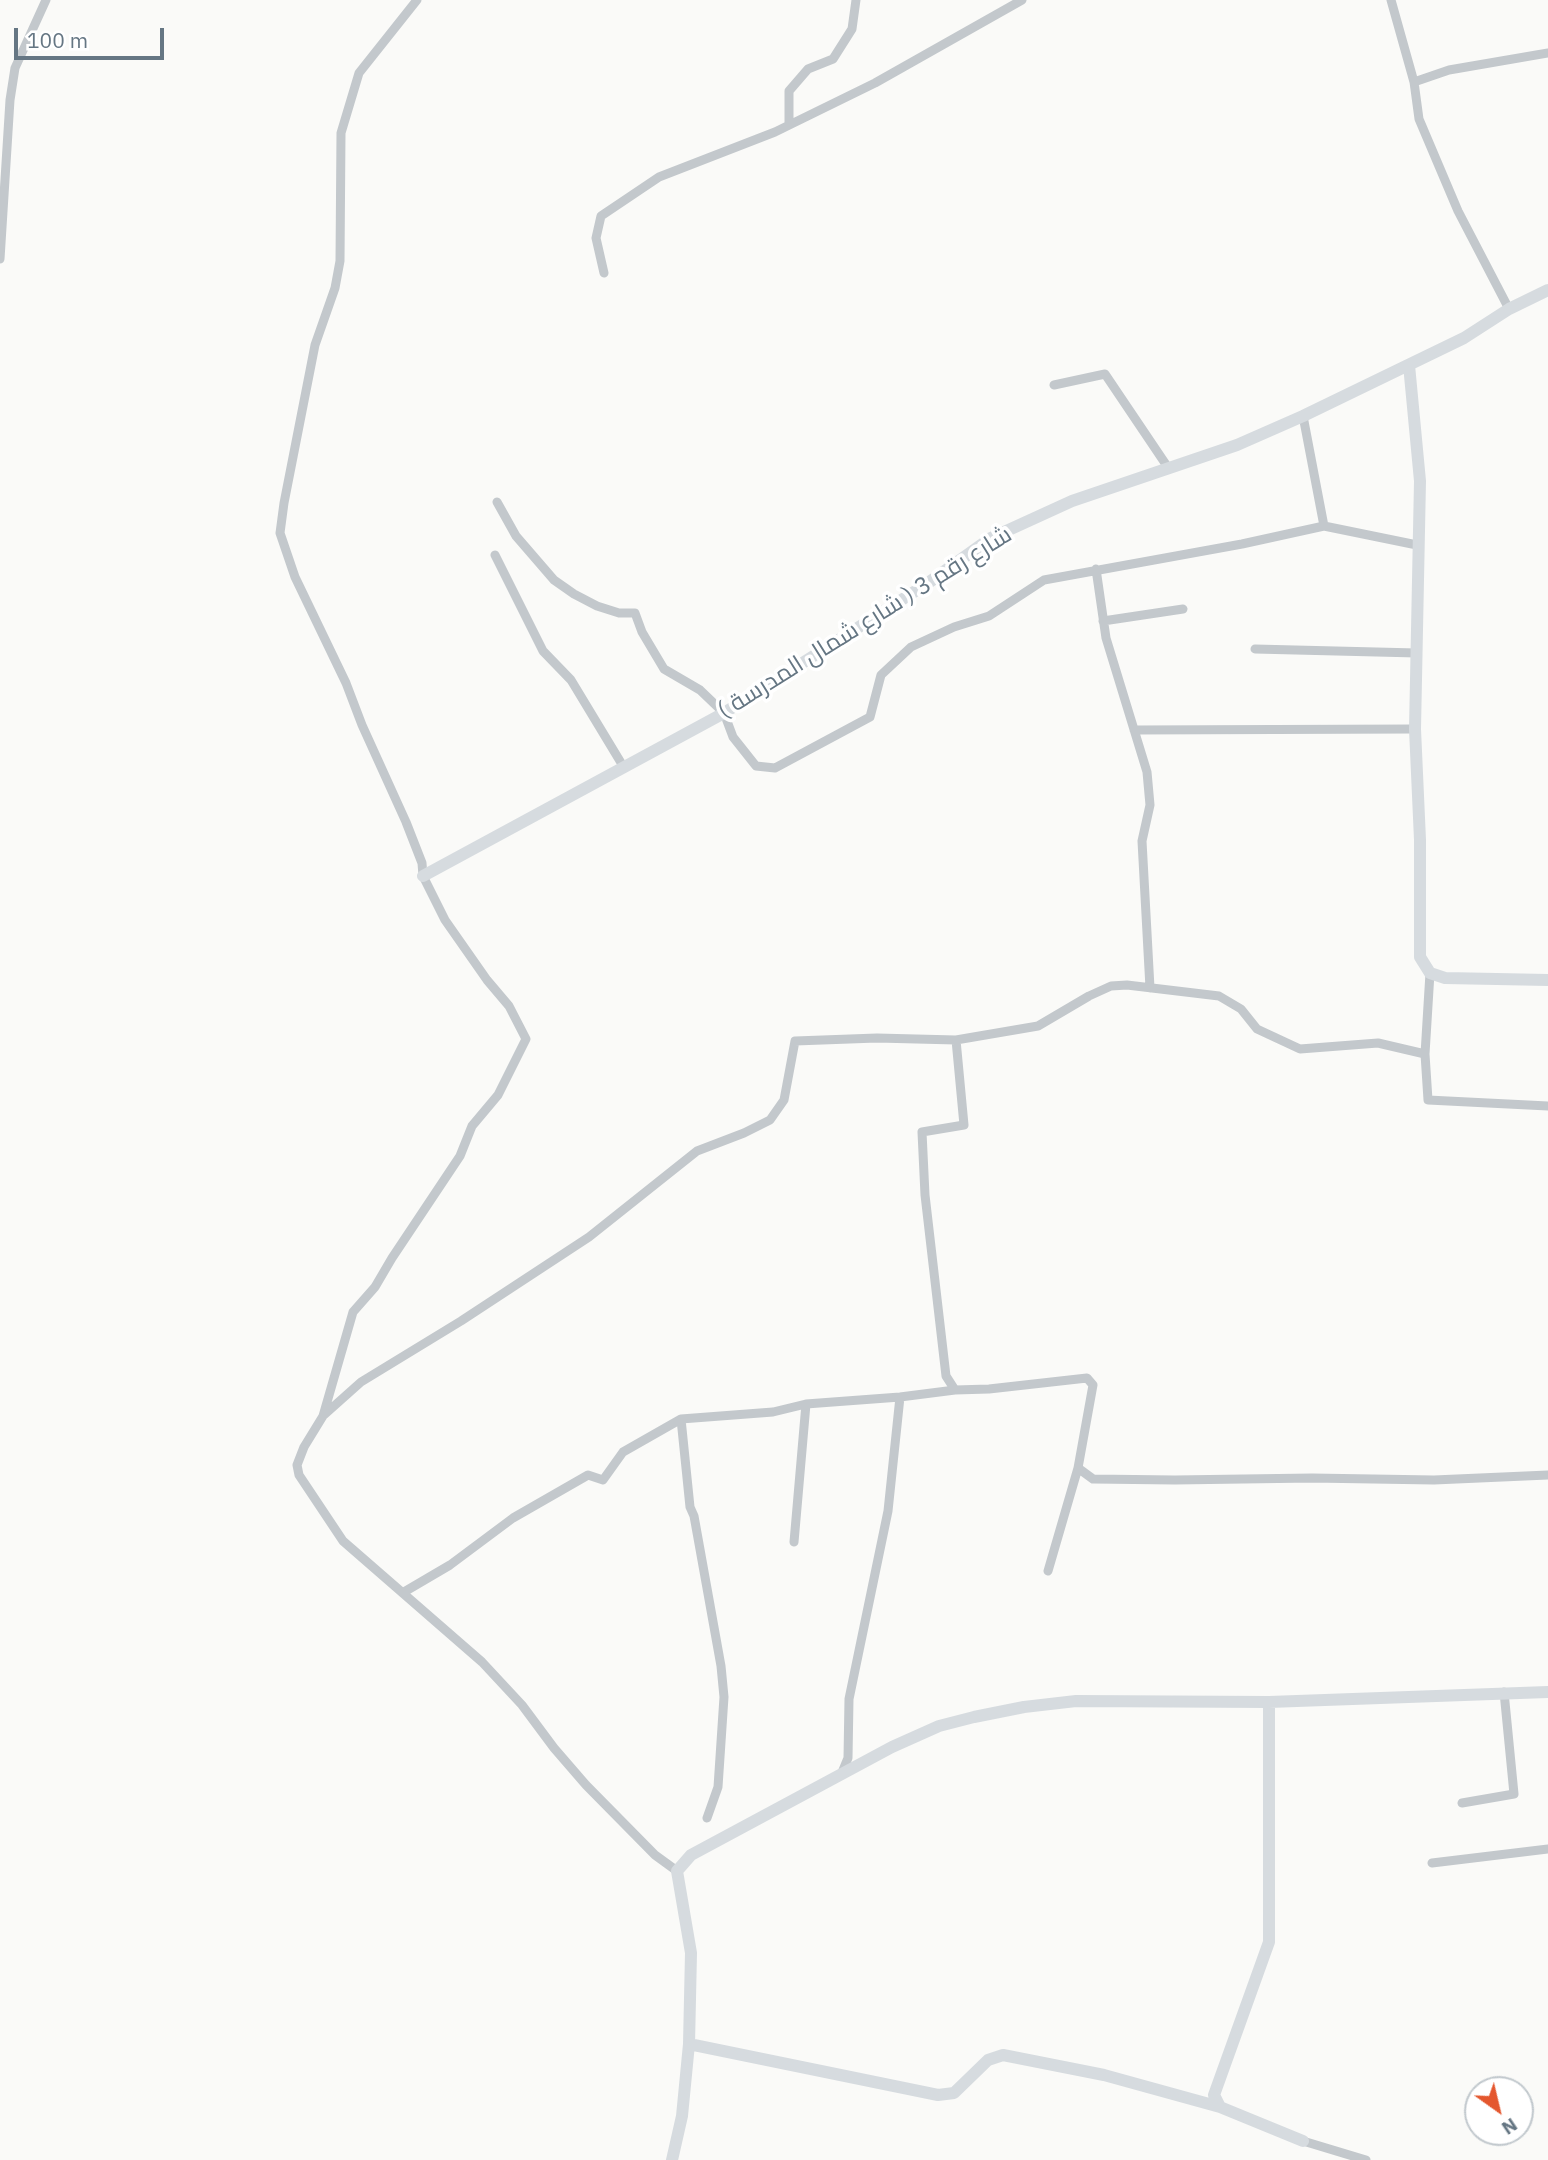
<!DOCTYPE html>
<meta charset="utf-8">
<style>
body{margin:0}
#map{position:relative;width:1548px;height:2160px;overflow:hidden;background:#fafaf8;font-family:"IBM Plex Sans",sans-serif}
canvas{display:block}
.north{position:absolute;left:1464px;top:2076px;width:70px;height:70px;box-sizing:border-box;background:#fff;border:2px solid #c1c8cd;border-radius:50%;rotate:146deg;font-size:19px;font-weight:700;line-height:28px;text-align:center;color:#657683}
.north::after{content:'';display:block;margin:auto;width:24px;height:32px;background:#e4572e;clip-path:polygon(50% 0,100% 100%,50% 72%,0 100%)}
.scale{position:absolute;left:14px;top:28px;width:150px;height:32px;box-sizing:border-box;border:4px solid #657683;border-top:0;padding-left:9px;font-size:21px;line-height:24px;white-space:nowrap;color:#657683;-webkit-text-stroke:5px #fff;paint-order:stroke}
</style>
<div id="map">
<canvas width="1548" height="2160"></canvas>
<div class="north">N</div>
<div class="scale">100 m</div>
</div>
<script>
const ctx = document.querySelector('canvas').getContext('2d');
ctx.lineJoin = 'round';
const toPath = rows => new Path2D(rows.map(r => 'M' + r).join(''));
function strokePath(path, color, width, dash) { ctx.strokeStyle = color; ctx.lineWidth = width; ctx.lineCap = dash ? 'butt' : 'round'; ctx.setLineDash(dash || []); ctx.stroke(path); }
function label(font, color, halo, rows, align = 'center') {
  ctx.font = font + ' "IBM Plex Sans",Cairo,sans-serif'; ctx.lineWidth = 7; ctx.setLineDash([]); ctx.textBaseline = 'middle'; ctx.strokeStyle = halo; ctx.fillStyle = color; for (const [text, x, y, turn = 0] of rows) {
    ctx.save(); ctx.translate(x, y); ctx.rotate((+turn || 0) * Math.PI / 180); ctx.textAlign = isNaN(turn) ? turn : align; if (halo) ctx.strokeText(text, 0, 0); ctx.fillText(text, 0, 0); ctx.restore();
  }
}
strokePath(toPath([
 [417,0,359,73,341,133,340,261,335,288,315,345,284,503,280,533,295,577,346,683,362,725,406,822,422,863,423,876,445,920,487,980,509,1006,526,1039,498,1095,472,1126,460,1156,392,1258,375,1287,353,1312,323,1416,304,1447,297,1465,299,1475,343,1541,482,1662,522,1705,554,1748,586,1785,655,1855,677,1871],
 [1391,0,1414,82,1419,119,1458,211,1509,309],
 [1414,82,1449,70,1548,53],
 [789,125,789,91,808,69,833,59,852,29,856,0],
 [0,259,10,100,15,68,46,0],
 [604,273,596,238,601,216,659,177,775,132,875,83,1022,0],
 [1054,385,1105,374,1169,469],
 [1303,416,1324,526],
 [497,502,516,536,554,580,574,594,597,606,619,613,635,613,642,632,664,669,700,690,724,713,733,737,756,766,775,768,870,717,881,675,911,647,954,627,989,616,1044,580,1242,544,1324,526,1417,545],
 [495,555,543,651,571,680,623,766],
 [1096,569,1106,638,1147,772,1150,805,1142,841,1150,988],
 [1103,621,1183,609],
 [1255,649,1417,653],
 [1134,730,1415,729],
 [956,1040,964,1125,922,1132,925,1195,946,1376,955,1390,989,1389,1087,1378,1093,1385,1078,1468,1048,1571],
 [1425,1054,1430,973],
 [324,1415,361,1382,461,1321,589,1237,697,1151,744,1133,770,1120,784,1100,795,1041,877,1038,956,1040,1038,1026,1089,996,1111,986,1127,985,1219,996,1241,1009,1257,1029,1300,1049,1378,1043,1425,1054,1428,1100,1548,1106],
 [681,1419,690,1507,694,1516,721,1666,724,1697,718,1787,707,1818],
 [1078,1468,1093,1479,1175,1480,1312,1478,1434,1480,1548,1475],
 [794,1542,806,1404],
 [404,1592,450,1565,513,1518,588,1475,603,1480,623,1452,681,1419,773,1412,806,1404,900,1397,955,1390],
 [841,1775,848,1758,849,1699,888,1511,900,1397],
 [1462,1803,1514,1794,1504,1692],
 [1432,1863,1548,1849],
 [1303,2141,1366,2160]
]), '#c3c8cc', 9);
strokePath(toPath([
 [1409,365,1420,481,1415,729,1420,840,1420,957,1430,973,1445,978,1548,980],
 [423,876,724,713,928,583,991,538,1072,501,1237,445,1303,416,1464,338,1509,309,1548,290],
 [1269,1702,1269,1942,1214,2095,1220,2107,1303,2141],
 [689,2044,938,2095,954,2093,988,2060,1003,2055,1104,2075,1220,2107],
 [672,2160,682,2116,689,2044,691,1953,677,1871,691,1855,892,1747,939,1726,974,1717,1024,1707,1076,1701,1269,1702,1548,1692]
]), '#d6dbdf', 12);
label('24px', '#657683', '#fff', [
 ["شارع رقم 3 ( شارع شمال المدرسة )",865,623,-32]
]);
</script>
